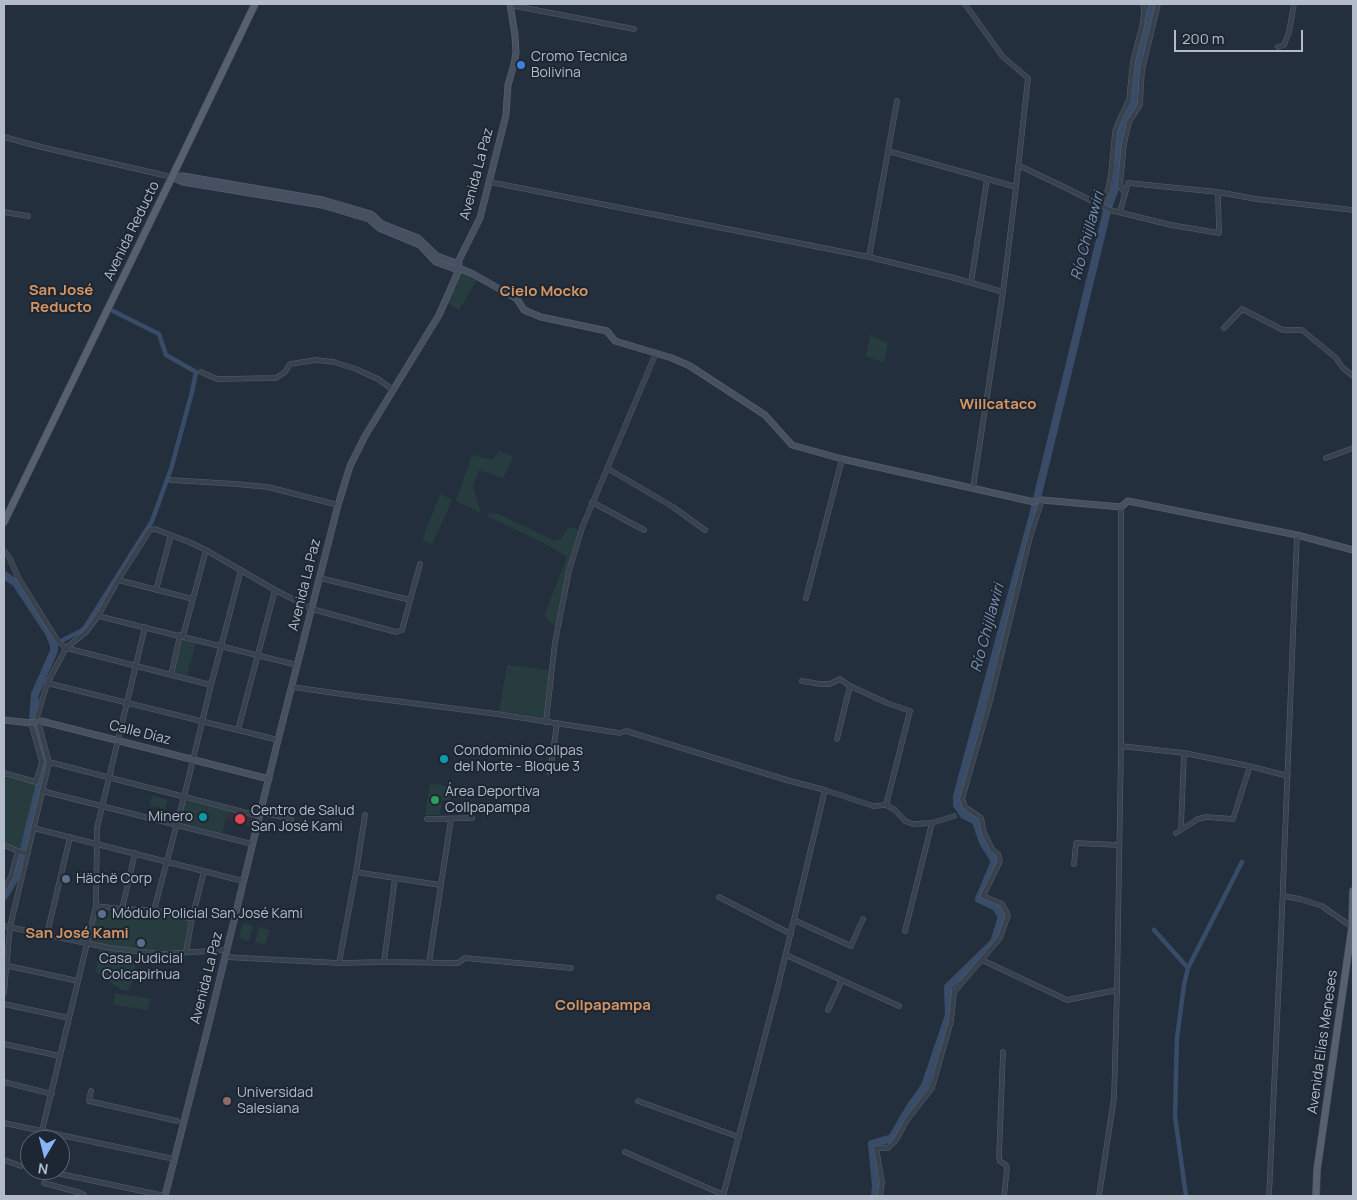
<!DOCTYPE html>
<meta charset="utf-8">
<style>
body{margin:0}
#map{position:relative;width:1357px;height:1200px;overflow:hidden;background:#242f3e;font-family:Manrope,sans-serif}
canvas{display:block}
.frame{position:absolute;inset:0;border:5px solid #b4bcc9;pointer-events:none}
.north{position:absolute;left:20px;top:1130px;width:50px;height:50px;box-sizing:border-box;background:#1d2633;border:1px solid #59626f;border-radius:50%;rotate:188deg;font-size:14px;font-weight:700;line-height:20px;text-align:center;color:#b4bcc9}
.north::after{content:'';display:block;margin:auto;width:18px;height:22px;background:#8ab4f8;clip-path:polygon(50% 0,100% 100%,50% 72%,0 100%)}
.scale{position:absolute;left:1174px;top:30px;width:129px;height:22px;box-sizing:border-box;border:2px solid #b4bcc9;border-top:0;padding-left:6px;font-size:15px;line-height:18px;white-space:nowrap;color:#b4bcc9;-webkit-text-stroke:4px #1d2633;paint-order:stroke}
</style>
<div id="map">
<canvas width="1357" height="1200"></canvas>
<div class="frame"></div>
<div class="north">N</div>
<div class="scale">200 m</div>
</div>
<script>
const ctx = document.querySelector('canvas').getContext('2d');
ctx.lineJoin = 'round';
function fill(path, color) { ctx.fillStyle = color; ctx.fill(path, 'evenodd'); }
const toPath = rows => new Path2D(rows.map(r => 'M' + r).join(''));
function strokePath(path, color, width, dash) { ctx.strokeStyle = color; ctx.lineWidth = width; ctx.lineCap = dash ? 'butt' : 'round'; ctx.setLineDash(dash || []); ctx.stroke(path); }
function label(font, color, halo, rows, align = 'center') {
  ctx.font = font + ' Manrope,sans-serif'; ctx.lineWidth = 4; ctx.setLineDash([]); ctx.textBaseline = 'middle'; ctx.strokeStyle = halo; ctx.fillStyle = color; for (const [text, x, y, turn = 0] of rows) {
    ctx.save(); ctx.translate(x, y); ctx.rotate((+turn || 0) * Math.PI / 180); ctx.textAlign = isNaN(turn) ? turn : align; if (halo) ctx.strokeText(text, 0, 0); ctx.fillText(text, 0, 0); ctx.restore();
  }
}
fill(toPath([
 [228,811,253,818,251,826,226,820]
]), '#32303f');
fill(toPath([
 [462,272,477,280,459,310,448,303],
 [870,335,888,343,884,363,866,356],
 [499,451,513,457,503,478,479,470,473,486,481,513,456,501,472,455,492,460],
 [440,494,452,500,432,544,422,540],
 [489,513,499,514,555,541,561,539,568,528,578,529,566,573,556,627,544,616,567,557,550,546,487,516],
 [182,639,196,643,187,675,173,672],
 [507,665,550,670,545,718,499,711],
 [4,777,28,783,37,783,39,779,43,780,26,852,4,844],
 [430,783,452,787,450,800,442,800,440,815,425,815],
 [152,796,167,799,165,809,150,806],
 [189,802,228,811,222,833,183,823,181,819,185,803],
 [98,910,120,913,154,913,187,921,188,923,184,950,160,951,110,946,91,942],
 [243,923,253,926,249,941,239,938],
 [259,927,270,930,265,945,255,942],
 [99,949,128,953,128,961,136,962,132,983,128,991,121,990,96,972],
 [115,993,150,999,148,1010,113,1005]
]), '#263c3f');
strokePath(toPath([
 [63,640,81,631,86,626,152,521,171,469,192,392,196,372,166,355,159,334,113,311],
 [1154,930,1188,968],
 [1186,1196,1175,1116,1177,1038,1184,985,1188,968,1242,862]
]), '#394c67', 4.5);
strokePath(toPath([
 [4,575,16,583,49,633,54,645,54,651,35,694,33,719],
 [24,849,45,763,35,726],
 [4,896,8,890,17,874,21,857],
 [875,1196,876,1186,872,1144,892,1138,910,1107,925,1086,949,1015,948,987,994,942,1002,917,996,907,979,899,995,861,983,842,976,821,964,815,957,805,957,796,1033,515,1108,207,1116,186,1119,165,1118,148,1121,129,1135,104,1137,60,1146,35,1151,9,1151,4]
]), '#394c67', 8);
const street = toPath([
 [965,4,1003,57,1028,78,1016,187,1003,292,973,488],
 [510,5,634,29],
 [1278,47,1284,45,1289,32,1294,4],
 [4,137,41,147,172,177],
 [888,151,1016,187],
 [1018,165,1066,188,1110,210,1171,225,1219,233,1218,192],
 [490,182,869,257,951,277,1003,292],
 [1125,194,1120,186,1124,144,1129,122,1140,105,1142,70,1158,4],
 [1101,205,1108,190,1111,174,1115,132,1119,121,1129,100,1133,61,1142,27,1144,13,1143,4],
 [4,212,28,216],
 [1120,212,1128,183,1218,192,1256,199,1353,210],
 [869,257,897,101],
 [1081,260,1096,202],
 [971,283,987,179],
 [1224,328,1242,309,1283,330,1302,330,1336,358,1343,368,1353,376],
 [201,372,217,379,276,378,285,372,290,364,316,360,334,362,356,369,378,379,393,390],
 [1326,458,1353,448],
 [607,468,673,507,705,530],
 [171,480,236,484,268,487,338,505],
 [592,502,644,530],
 [4,551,9,557,19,579,57,640,66,648,211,685],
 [320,578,410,600],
 [118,580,193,599],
 [156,590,171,535],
 [806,598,842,459],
 [98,616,297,665],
 [183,636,206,550],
 [171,675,180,635],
 [802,681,820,684,830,684,840,679,850,686,887,703,910,711,886,805],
 [47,683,278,740],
 [292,687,356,696,497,714,620,733,626,731,790,781,825,790,873,806,886,805,895,810,905,821,913,824,932,823,954,816],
 [546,722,555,642,569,571,582,528,656,353],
 [238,730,275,590],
 [837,739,850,686],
 [1121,746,1184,753,1249,766,1288,776],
 [49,762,259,816],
 [4,773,36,782,42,762,31,723],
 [550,773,557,723],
 [42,791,252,844],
 [260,812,291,819],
 [427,819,472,818],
 [33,828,243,881],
 [1181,828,1184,753],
 [1176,833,1198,819,1206,817,1233,819,1250,766],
 [4,845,18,851,28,854],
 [1074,864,1076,843,1119,845],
 [356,872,440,885],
 [4,889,11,877,18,851],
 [1283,896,1300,899,1322,906,1352,927],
 [719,897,791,934],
 [96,906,122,909,154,910,192,919],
 [122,909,135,853],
 [154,910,184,797,211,685,241,570],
 [794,920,851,946,863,919],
 [4,926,110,948,161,954,226,950],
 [905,931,932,823],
 [47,934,70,837],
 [186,952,192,919,204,871],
 [786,955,899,1006],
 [225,957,339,963,384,962,458,963,465,958,571,968],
 [982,960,1067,1000,1117,990],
 [384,962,395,878],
 [339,963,356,872,365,815],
 [429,963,451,819],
 [4,965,78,981],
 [4,993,10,927,49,763,37,717,47,684,66,648,86,632,98,616,118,580,150,530,155,529,189,542,206,550,275,590,312,609,396,632,402,630,420,564],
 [4,1004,69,1018],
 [828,1010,842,980],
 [4,1044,60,1056],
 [1003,1052,999,1157,1000,1161,1006,1165,1007,1168,1004,1196],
 [4,1082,52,1094],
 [91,1091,89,1101,177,1121],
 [638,1101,739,1137],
 [4,1123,174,1159],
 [42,1131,96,906,97,828,145,627],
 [625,1152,724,1195],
 [4,1160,21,1166],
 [47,1171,165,1196],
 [44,1183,81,1193,84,1195,83,1196],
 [723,1196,777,990,825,790],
 [880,1196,882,1182,876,1148,888,1148,896,1140,907,1120,932,1088,951,1021,954,992,1000,938,1008,915,1002,904,983,896,1000,861,998,854,992,849,984,833,981,818,965,807,962,799,990,701,1030,537,1042,500],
 [1099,1196,1114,1098,1117,990,1121,746,1121,507],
 [1269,1196,1281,935,1297,535]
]);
const secondary = toPath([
 [172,177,183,182,322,205,369,219,379,228,420,245,436,262,458,270],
 [173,177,183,176,323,200,371,214,382,224,418,238,437,256,459,264],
 [459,268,473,274,517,299,524,310,541,317,607,331,615,341,672,358,690,366,765,415,792,445,842,459,1034,502],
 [1040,501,1042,500,1121,507,1128,501,1297,535,1353,550],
 [4,720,31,723,41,721,269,779],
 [165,1196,208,1027,278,740,338,505,350,466,365,436,439,315,458,272,459,260,480,218,506,115,508,85,514,64,516,53,515,35,510,4]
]);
const primary = toPath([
 [4,522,172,177,255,4],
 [1316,1196,1317,1170,1352,927,1353,891]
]);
strokePath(street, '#565f6c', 5.5);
strokePath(secondary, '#565f6c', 7);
strokePath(primary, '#414a57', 8);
strokePath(street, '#38414e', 4.5);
strokePath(secondary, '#465061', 5.5);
strokePath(primary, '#56606e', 7);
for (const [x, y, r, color] of [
 [521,65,5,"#3f7fe0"],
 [444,759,5,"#0f9aa8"],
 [435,800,5,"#2e9e5b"],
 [203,817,5,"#0f9aa8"],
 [240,819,6,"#e0444e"],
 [66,879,5,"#5c6f8a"],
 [102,914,5,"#5c6f8a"],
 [141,943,5,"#5c6f8a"],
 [227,1101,5,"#8d6e63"]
]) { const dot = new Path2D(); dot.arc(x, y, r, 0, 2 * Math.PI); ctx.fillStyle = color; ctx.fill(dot); strokePath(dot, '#1d2633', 2); }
label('14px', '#b4bcc9', '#1d2633', [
 ["Cromo Tecnica",531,57],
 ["Bolivina",531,73],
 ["Condominio Collpas",454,751],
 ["del Norte - Bloque 3",454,767],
 ["Área Deportiva",445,792],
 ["Collpapampa",445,808],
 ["Centro de Salud",251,811],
 ["San José Kami",251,827],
 ["Minero",193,817,"right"],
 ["Hächë Corp",76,879],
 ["Módulo Policial San José Kami",112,914],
 ["Casa Judicial",141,959,"center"],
 ["Colcapirhua",141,975,"center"],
 ["Universidad",237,1093],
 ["Salesiana",237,1109]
], 'left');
label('14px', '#b4bcc9', '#1d2633', [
 ["Avenida La Paz",477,174,-75],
 ["Avenida Reducto",132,231,-64],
 ["Avenida La Paz",305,585,-76],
 ["Calle Díaz",140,733,14],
 ["Avenida La Paz",207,978,-76],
 ["Avenida Elías Meneses",1323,1042,-82]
]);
label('italic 15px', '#7c92b1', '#1d2633', [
 ["Río Chijllawiri",1088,236,-75],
 ["Río Chijllawiri",988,628,-75]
]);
label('bold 15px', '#d59563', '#1d2633', [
 ["San José",61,291],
 ["Reducto",61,308],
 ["Cielo Mocko",544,292],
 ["Willcataco",998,405],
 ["San José Kami",77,934],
 ["Collpapampa",603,1006]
]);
</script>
